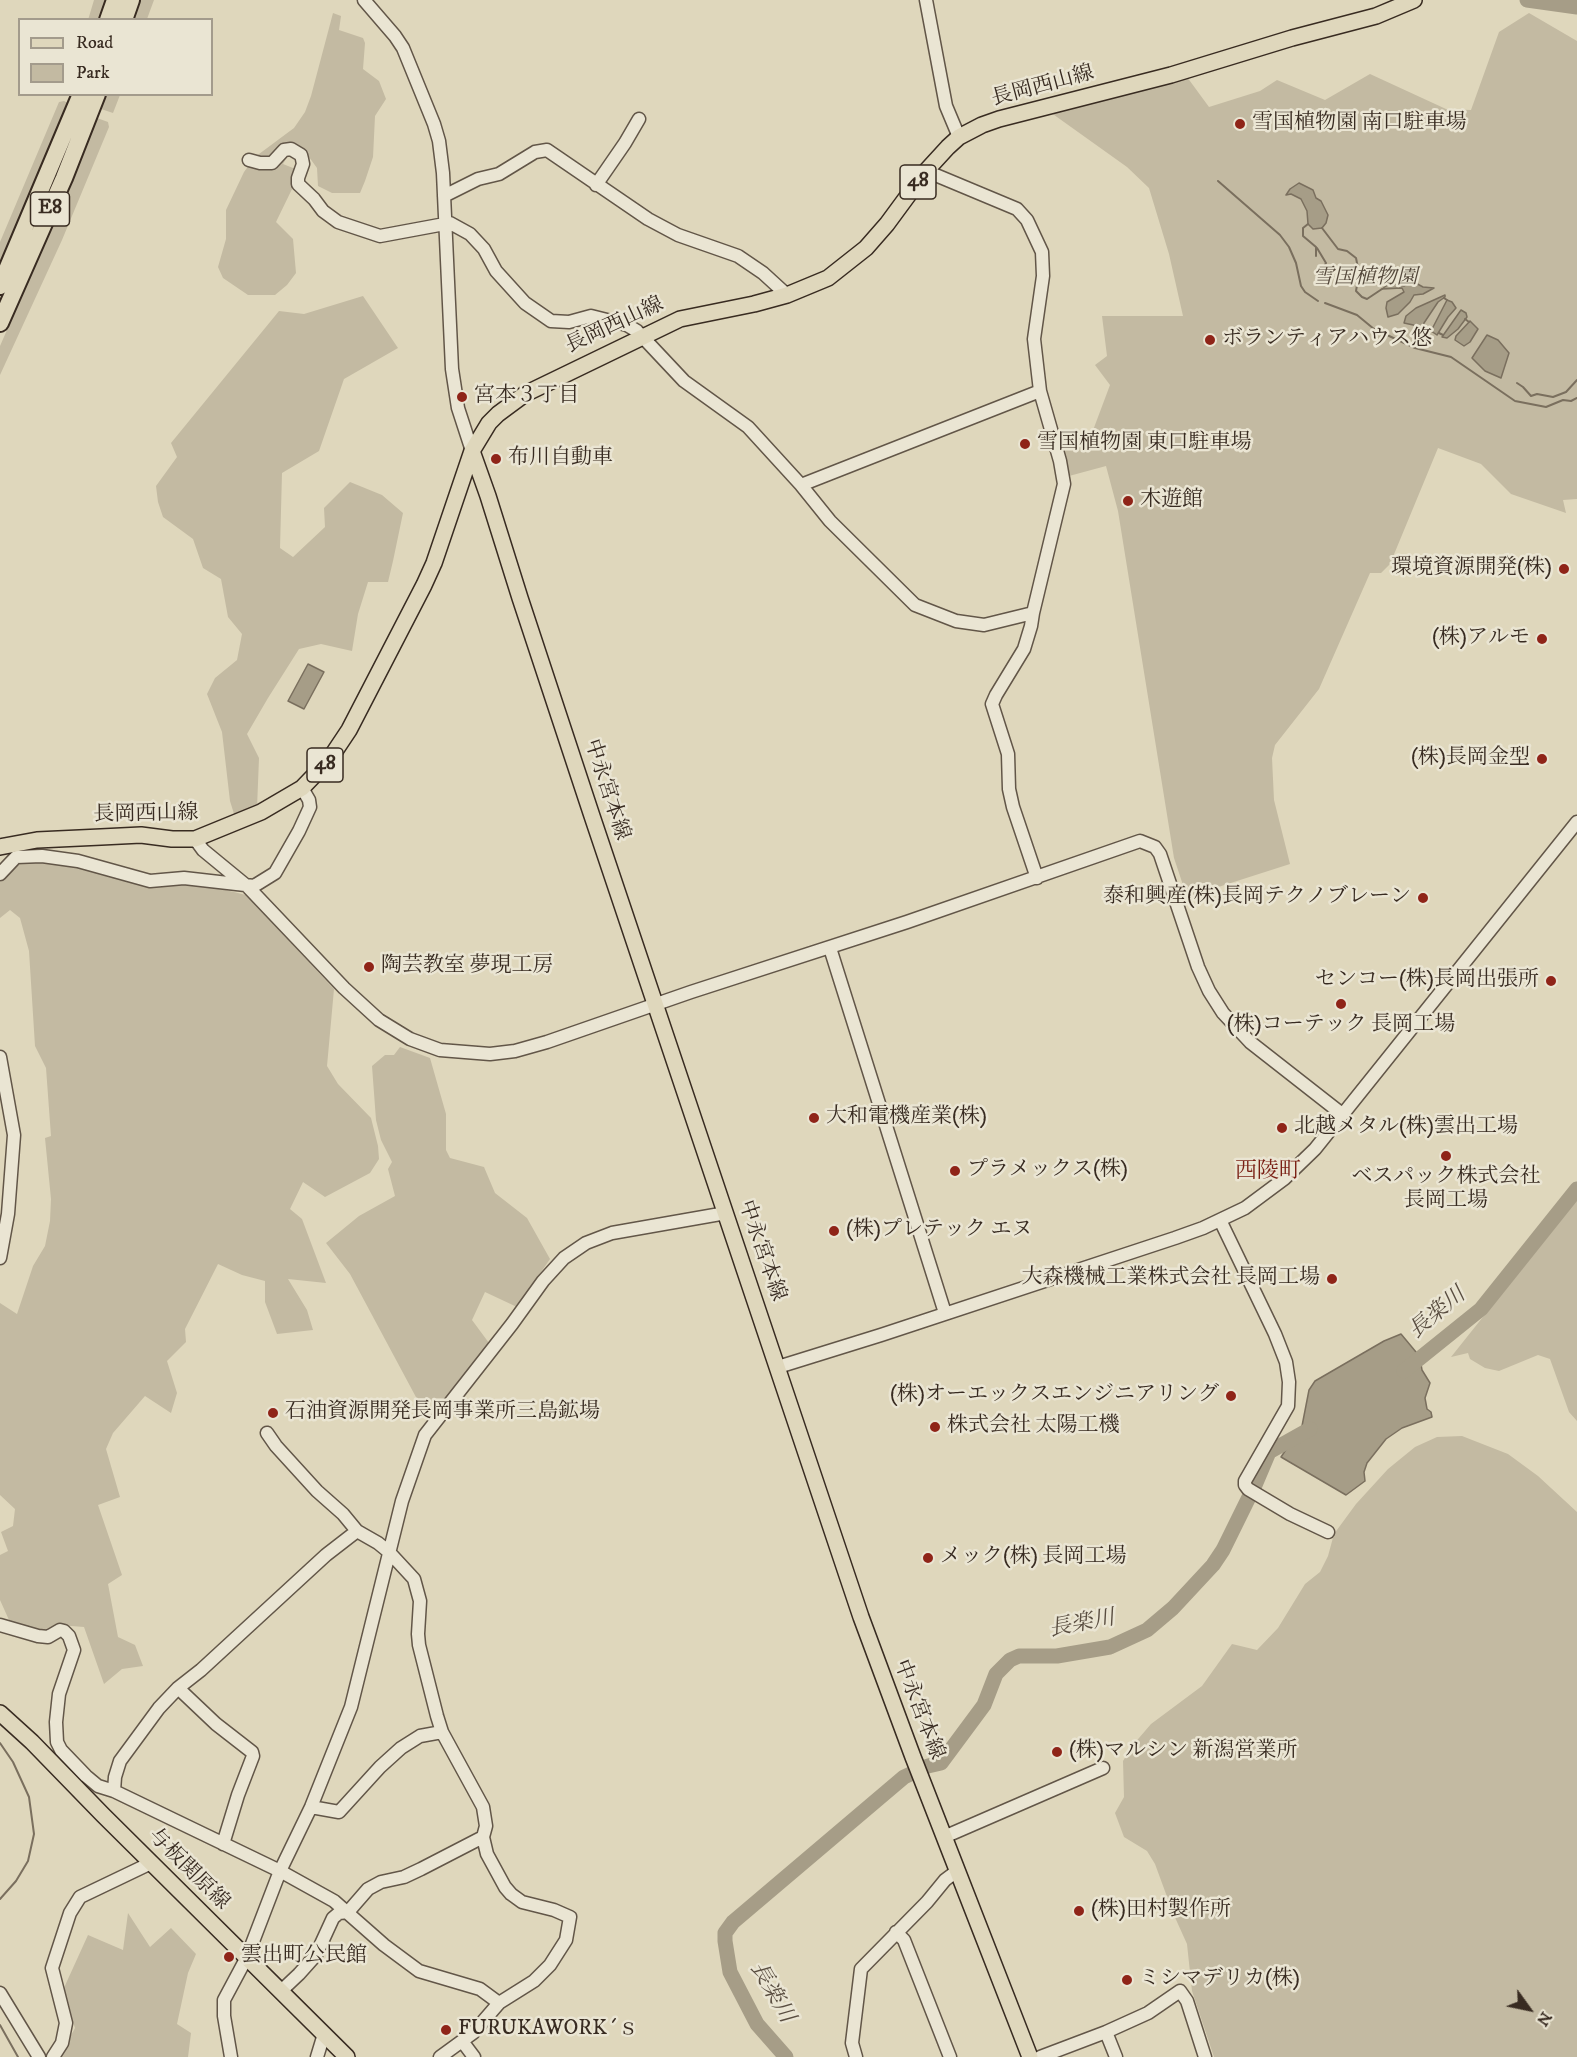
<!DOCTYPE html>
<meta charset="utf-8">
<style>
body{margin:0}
#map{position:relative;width:1577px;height:2057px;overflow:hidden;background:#dfd7bc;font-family:"IM FELL DW Pica",serif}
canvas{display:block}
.legend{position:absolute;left:18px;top:18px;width:195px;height:78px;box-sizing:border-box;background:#eae5d3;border:2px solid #a39b8c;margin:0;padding:8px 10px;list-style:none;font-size:18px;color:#382b21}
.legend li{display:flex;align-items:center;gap:12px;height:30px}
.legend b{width:30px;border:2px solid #a39b8c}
.north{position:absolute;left:1499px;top:1979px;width:60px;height:60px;-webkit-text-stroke:4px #eae5d3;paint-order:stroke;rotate:123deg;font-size:16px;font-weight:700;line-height:24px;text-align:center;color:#382b21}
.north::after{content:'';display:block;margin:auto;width:21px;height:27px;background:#382b21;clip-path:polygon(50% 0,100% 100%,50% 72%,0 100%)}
</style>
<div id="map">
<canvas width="1577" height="2057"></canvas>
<ul class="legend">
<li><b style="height:8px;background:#dfd7bc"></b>Road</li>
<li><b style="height:16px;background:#c3baa2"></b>Park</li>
</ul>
<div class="north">N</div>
</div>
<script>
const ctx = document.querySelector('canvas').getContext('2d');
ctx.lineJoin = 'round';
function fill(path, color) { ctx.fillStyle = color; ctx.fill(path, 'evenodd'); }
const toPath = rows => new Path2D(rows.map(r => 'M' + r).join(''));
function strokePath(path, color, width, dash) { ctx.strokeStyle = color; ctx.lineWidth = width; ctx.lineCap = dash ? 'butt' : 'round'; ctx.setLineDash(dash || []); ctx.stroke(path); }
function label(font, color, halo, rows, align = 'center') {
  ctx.font = font + ' "IM FELL DW Pica","Noto Serif JP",serif'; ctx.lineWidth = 5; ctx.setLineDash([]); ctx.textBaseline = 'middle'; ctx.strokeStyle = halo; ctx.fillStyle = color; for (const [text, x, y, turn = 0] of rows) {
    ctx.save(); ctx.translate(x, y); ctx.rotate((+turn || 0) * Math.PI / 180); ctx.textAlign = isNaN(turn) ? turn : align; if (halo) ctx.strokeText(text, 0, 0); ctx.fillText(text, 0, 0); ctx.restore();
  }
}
fill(toPath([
 [94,0,109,0,101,19,88,20],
 [136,0,154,0,147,19,130,20],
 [333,13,341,16,339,30,363,38,365,43,363,69,379,81,386,99,375,116,373,157,365,181,360,193,332,193,318,186,317,168,304,150,290,152,283,164,298,170,293,187,276,222,293,239,296,273,287,285,275,295,248,295,223,278,218,267,226,239,226,210,244,172,255,157,294,128,305,112,311,96],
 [1529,13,1577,41,1577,499,1563,500,1566,513,1511,494,1481,464,1438,448,1390,564,1381,573,1370,573,1319,689,1275,745,1272,758,1274,800,1290,864,1187,897,1174,858,1118,511,1106,466,1069,476,1060,445,1092,433,1110,385,1095,365,1107,356,1102,316,1183,316,1169,254,1149,188,1127,167,1050,112,1187,77,1209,107,1260,91,1277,80,1325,100,1370,74,1446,109,1471,110,1499,32],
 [105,95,120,95,113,113,101,109],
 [64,101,70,104,0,269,0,242,59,102],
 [97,118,108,122,109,127,62,240,0,375,0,346,62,204],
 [363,296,398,348,344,379,319,451,282,473,280,548,293,557,325,527,324,508,350,482,382,495,403,513,393,561,388,582,368,582,358,614,352,651,321,644,299,649,268,698,247,734,259,758,257,808,235,817,230,801,222,732,207,694,215,678,237,660,242,634,228,617,221,579,203,568,193,539,163,517,158,502,156,486,177,457,171,443,279,311,304,314],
 [45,851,87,856,115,871,193,882,246,895,334,989,327,1066,338,1084,371,1118,378,1146,379,1159,370,1173,325,1197,303,1182,290,1209,302,1219,326,1283,288,1279,307,1310,313,1330,277,1334,265,1302,265,1281,242,1275,218,1264,185,1329,186,1342,167,1361,177,1393,171,1413,145,1396,113,1433,106,1449,120,1497,98,1505,122,1575,108,1584,118,1637,135,1645,143,1666,122,1669,104,1684,84,1627,59,1625,46,1630,24,1627,9,1620,0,1600,0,1555,8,1551,1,1532,13,1526,15,1509,0,1495,0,1303,17,1314,33,1266,45,1246,50,1221,51,1199,45,1138,51,1136,46,1068,35,1046,29,951,20,918,10,910,0,918,0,882,20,861],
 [400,1047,430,1058,446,1114,446,1150,450,1158,484,1167,495,1193,527,1218,550,1259,517,1307,485,1292,472,1320,489,1343,442,1403,417,1399,350,1274,326,1243,359,1216,395,1196,388,1169,392,1162,381,1140,376,1120,372,1066,385,1055,394,1055],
 [1577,1199,1577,1421,1569,1412,1550,1359,1538,1355,1499,1371,1485,1368,1470,1359,1468,1353,1451,1357],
 [1462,1436,1508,1454,1538,1476,1577,1512,1577,2057,1214,2057,1192,1991,1187,1944,1173,1913,1155,1864,1147,1851,1124,1837,1115,1813,1124,1797,1123,1761,1133,1745,1151,1724,1202,1686,1232,1644,1257,1650,1278,1628,1305,1584,1320,1572,1328,1556,1334,1534,1356,1504,1388,1469,1415,1447,1437,1437],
 [128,1913,150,1947,171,1928,196,1954,188,1973,177,2024,191,2033,188,2057,59,2057,75,2028,63,1990,88,1935,123,1950]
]), '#c3baa2');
const water = toPath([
 [1299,183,1313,190,1316,198,1321,201,1328,215,1326,223,1322,228,1313,229,1308,224,1307,211,1301,199,1291,194,1286,195,1290,189,1299,183],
 [1412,281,1423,287,1434,288,1423,294,1414,295,1410,302,1398,314,1388,317,1386,308,1387,302,1404,292,1402,288,1382,289,1390,283,1404,286,1412,281],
 [1445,295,1445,297,1438,302,1424,323,1422,329,1418,326,1404,323,1406,316,1416,308,1445,295],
 [1447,300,1452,302,1456,308,1448,317,1437,335,1431,331,1447,300],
 [1461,310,1466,313,1467,317,1458,329,1447,338,1442,337,1461,310],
 [1470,321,1478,329,1470,342,1464,346,1455,340,1456,336,1470,321],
 [1487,335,1498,340,1509,353,1501,378,1485,371,1472,358,1487,335],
 [308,664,324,672,304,709,288,701,308,664],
 [1401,1334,1416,1352,1420,1358,1422,1370,1430,1383,1425,1398,1427,1409,1431,1412,1432,1417,1402,1428,1386,1439,1367,1463,1364,1472,1365,1481,1346,1495,1281,1457,1302,1426,1309,1390,1315,1381,1384,1341,1401,1334]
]);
fill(water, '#a69d87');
strokePath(water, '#7a6f5e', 1.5);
strokePath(toPath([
 [1218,181,1280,235,1289,247,1296,263,1301,286,1305,292,1318,301],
 [1308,224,1303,228,1303,236,1316,247,1316,256],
 [1322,228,1338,249,1347,251,1356,258,1359,273,1356,291,1362,297,1367,299,1382,289],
 [1317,248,1326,263,1320,273],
 [1444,298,1447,300],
 [1325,303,1357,315,1374,329,1415,348,1451,357,1515,401,1546,407,1563,400,1571,401,1577,398],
 [1465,319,1469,322],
 [1439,333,1443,335],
 [1517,383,1523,387,1531,396,1537,394,1553,397,1566,392,1577,380],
 [0,1743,13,1762,29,1797,34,1834,28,1861,16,1881,0,1899],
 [0,2025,18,2057]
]), '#7a6f5e', 2);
strokePath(toPath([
 [1527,0,1577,7],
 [1404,1371,1481,1309,1577,1189],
 [786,2057,757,2024,730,1972,725,1941,725,1933,733,1922,904,1777,928,1766,941,1763,984,1705,996,1674,1010,1660,1019,1656,1057,1656,1110,1647,1147,1630,1173,1608,1213,1565,1223,1550,1255,1485,1269,1452,1310,1429]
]), '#a69d87', 15);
const minor = toPath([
 [364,0,395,36,403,48,434,124,439,141,443,173,452,369,458,408,472,451],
 [926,0,946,106,959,137],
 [249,160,260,163,272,163,284,150,291,149,301,155,302,159,303,164,298,178,298,184,314,199,323,211,338,222,380,236,450,223,470,234,484,249,496,271,525,303,551,321,569,322,591,316,627,325,637,331,684,381,748,427,801,485,830,521,915,605,956,621,984,625,1033,613],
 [926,171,1017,209,1027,220,1042,252,1043,276,1034,339,1040,391,1060,461,1064,484,1033,613,1031,626,1024,649,996,695,992,704,1008,754,1009,789,1013,807,1037,878],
 [596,185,625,143,639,119],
 [444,196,478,179,499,174,535,152,547,150,648,219,678,235,738,256,763,273,787,295],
 [801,485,1040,391],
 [195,839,203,850,248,887,344,988,379,1020,410,1039,440,1050,490,1054,515,1051,547,1042,691,992,907,922,1140,841,1155,847,1160,854,1198,967,1209,991,1223,1013,1250,1042,1342,1114],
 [0,874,16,857,42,856,78,861,150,881,184,878,254,886,275,873,299,831,310,807,309,800,302,788],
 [830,948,945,1313],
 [0,1057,14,1135,8,1214,0,1258],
 [1220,1220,1275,1334,1286,1362,1289,1382,1288,1406,1245,1481,1245,1485,1248,1489,1290,1514,1328,1532],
 [778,1367,881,1335,1175,1238,1203,1228,1245,1208,1284,1179,1315,1149,1577,822],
 [267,1433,276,1446,317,1491,343,1514,357,1531,378,1543,389,1552,414,1579,420,1601,418,1634,419,1645,437,1716,442,1732,483,1807,486,1826,483,1837,487,1854,505,1887,511,1894,522,1902,554,1910,570,1917,566,1940,550,1965,534,1981,499,2003,473,2033,440,2057],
 [357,1531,326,1555,201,1670,178,1688,159,1708,120,1761,115,1777,114,1791,280,1871,334,1901,384,1945,419,1971,480,1989,499,2003],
 [0,1625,38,1636,48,1637,60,1630,64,1631,69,1636,74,1650,59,1694,56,1722,57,1742,61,1750,86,1776,98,1786,114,1791],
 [178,1688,216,1724,252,1752,253,1756,238,1795,223,1844],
 [311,1807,339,1812,380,1767,401,1748,420,1736,442,1732],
 [944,1837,1103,1768],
 [896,1932,904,1940,950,2057],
 [281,1991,299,1974,316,1955,333,1918,339,1913,348,1912,368,1889,381,1882,404,1877,421,1869,483,1837],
 [0,1993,39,2057],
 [1106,2032,1116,2057],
 [462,2041,474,2057],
 [53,2057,62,2043,66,2023,52,1968,70,1913,80,1897,151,1863],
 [231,2057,224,2016,224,2000,247,1957,280,1871,311,1807,351,1707,402,1501,425,1435,512,1324,543,1281,564,1258,586,1243,612,1233,726,1213],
 [317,2057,324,2034],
 [856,2057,852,2043,861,1969,927,1902,945,1880,957,1871],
 [1040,2057,1106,2032,1148,2013,1180,1991,1187,2001,1205,2057]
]);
const major = toPath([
 [472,451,488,496,520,598,592,816,861,1617,913,1757,1030,2057],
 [0,847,37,840,101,837,141,835,172,839,195,839,261,812,302,788,329,760,349,730,424,585,434,563,472,451,489,423,498,414,525,394,680,319,754,304,787,295,828,278,866,248,887,224,926,171,948,147,959,137,982,125,999,119,1171,75,1292,38,1376,16,1414,0],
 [0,1713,32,1742,103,1815,347,2057]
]);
const highway = toPath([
 [108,20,115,0],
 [124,20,131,0],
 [0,286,81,94],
 [0,323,64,178,97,94]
]);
strokePath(minor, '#625648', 15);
strokePath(major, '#382b21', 18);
strokePath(highway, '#382b21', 20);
strokePath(minor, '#eae5d3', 12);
strokePath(major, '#dfd7bc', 15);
strokePath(highway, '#dfd7bc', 16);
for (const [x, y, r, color] of [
 [1240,124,6,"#8f2418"],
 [1210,340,6,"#8f2418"],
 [462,397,6,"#8f2418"],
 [1025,444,6,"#8f2418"],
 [496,459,6,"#8f2418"],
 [1128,501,6,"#8f2418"],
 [1564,569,6,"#8f2418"],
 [1542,639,6,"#8f2418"],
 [1542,759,6,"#8f2418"],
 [1423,898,6,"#8f2418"],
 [369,967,6,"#8f2418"],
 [1551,981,6,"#8f2418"],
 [1341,1004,6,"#8f2418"],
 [814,1118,6,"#8f2418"],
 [1282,1128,6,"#8f2418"],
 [1446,1156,6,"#8f2418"],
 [955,1171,6,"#8f2418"],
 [834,1231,6,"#8f2418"],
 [1332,1279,6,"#8f2418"],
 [1231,1396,6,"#8f2418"],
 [273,1413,6,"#8f2418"],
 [935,1427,6,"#8f2418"],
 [928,1558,6,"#8f2418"],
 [1057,1752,6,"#8f2418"],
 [1079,1911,6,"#8f2418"],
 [229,1957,6,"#8f2418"],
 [1127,1980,6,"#8f2418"],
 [446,2030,6,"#8f2418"]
]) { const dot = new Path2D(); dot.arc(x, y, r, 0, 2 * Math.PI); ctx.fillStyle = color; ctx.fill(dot); strokePath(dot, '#eae5d3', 2); }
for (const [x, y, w] of [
 [918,182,36],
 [50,209,39],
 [325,765,36]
]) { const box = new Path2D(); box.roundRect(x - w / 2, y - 17, w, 34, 4.5); ctx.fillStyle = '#eae5d3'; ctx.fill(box); strokePath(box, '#382b21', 1.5); }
label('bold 20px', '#382b21', null, [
 ["48",918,182],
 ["E8",50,209],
 ["48",325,765]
]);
label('21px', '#382b21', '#eae5d3', [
 ["長岡西山線",1043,87,-15],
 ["長岡西山線",615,326,-25],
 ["中永宮本線",606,790,72],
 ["長岡西山線",146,815,-1],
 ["中永宮本線",761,1251,71],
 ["中永宮本線",918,1710,69],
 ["与板関原線",188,1870,45]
]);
label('21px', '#382b21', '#eae5d3', [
 ["雪国植物園 南口駐車場",1252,124],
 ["ボランティアハウス悠",1222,340],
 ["宮本３丁目",474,397],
 ["雪国植物園 東口駐車場",1037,444],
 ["布川自動車",508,459],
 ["木遊館",1140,501],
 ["環境資源開発(株)",1552,569,"right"],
 ["(株)アルモ",1530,639,"right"],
 ["(株)長岡金型",1530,759,"right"],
 ["泰和興産(株)長岡テクノブレーン",1411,898,"right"],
 ["陶芸教室 夢現工房",381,967],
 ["センコー(株)長岡出張所",1539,981,"right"],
 ["(株)コーテック 長岡工場",1341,1026,"center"],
 ["大和電機産業(株)",826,1118],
 ["北越メタル(株)雲出工場",1294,1128],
 ["プラメックス(株)",967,1171],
 ["ベスパック株式会社",1446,1178,"center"],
 ["長岡工場",1446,1202,"center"],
 ["(株)プレテック エヌ",846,1231],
 ["大森機械工業株式会社 長岡工場",1320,1279,"right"],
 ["(株)オーエックスエンジニアリング",1219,1396,"right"],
 ["石油資源開発長岡事業所三島鉱場",285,1413],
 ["株式会社 太陽工機",947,1427],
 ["メック(株) 長岡工場",940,1558],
 ["(株)マルシン 新潟営業所",1069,1752],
 ["(株)田村製作所",1091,1911],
 ["雲出町公民館",241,1957],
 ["ミシマデリカ(株)",1139,1980],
 ["FURUKAWORK´ｓ",458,2030]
], 'left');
label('italic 21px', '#54483b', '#eae5d3', [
 ["雪国植物園",1365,279]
]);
label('22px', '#7a1f14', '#eae5d3', [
 ["西陵町",1268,1172]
]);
label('italic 22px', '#594d40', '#eae5d3', [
 ["長楽川",1438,1314,-40],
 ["長楽川",1082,1625,-11],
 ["長楽川",771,1993,60]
]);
</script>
